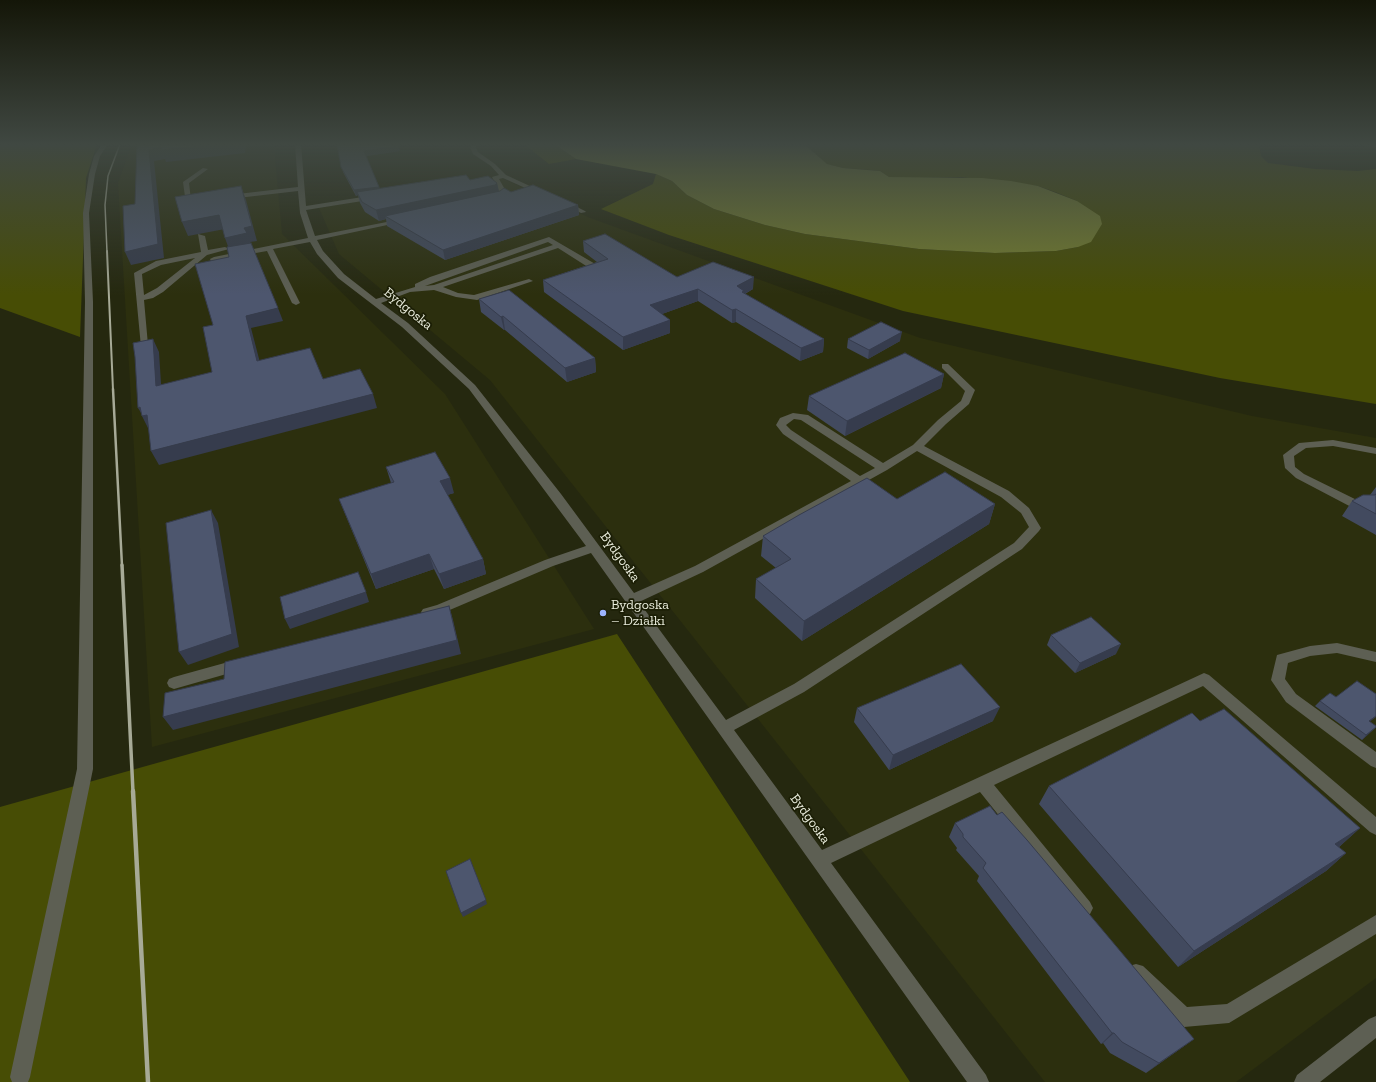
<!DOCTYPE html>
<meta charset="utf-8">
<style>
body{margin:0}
canvas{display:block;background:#25280f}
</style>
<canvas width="1376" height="1082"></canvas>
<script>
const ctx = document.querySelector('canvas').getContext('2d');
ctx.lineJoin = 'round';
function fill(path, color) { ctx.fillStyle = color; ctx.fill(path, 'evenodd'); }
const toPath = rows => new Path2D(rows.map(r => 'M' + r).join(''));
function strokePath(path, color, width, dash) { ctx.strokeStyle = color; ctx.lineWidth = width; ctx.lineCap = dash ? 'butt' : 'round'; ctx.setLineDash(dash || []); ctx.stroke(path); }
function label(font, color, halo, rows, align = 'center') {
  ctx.font = font + ' "Zilla Slab",serif'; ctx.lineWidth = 3.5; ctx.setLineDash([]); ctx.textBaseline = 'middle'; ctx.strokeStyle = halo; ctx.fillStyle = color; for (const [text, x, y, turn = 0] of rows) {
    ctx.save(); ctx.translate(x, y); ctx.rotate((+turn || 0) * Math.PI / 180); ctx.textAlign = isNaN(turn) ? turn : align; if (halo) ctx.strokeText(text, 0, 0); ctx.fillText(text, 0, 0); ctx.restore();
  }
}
fill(toPath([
 [132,144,275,144,275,160,282,234,445,394,594,629,152,747,118,183],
 [501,178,590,218,920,338,1252,416,1376,438,1376,978,1236,1082,1045,1082,490,380,339,254,319,208]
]), '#2c2f0e');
fill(toPath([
 [0,144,97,144,86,178,80,337,0,308],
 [524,144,554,144,576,159,549,164],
 [804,144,1259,144,1261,156,1268,163,1315,169,1358,171,1376,169,1376,404,1220,378,903,311,669,235,601,209,653,184,656,174,672,181,687,195,714,209,765,225,805,234,919,249,995,253,1056,251,1078,247,1077,201,1055,192,1038,186,961,177,903,178,889,177,880,171,870,170,843,168,826,164],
 [617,634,910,1082,0,1082,0,807]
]), '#474d05');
fill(toPath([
 [554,144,804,144,827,164,843,168,880,171,889,177,982,178,1011,181,1038,186,1077,201,1100,216,1102,224,1091,242,1078,247,1056,251,995,253,919,249,805,234,765,225,714,209,687,195,672,181,656,174,576,159]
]), '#747d2f');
fill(toPath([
 [102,144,108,144,100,156,95,174,89,213,93,302,93,769,30,1077,28,1082,12,1082,10,1077,77,769,85,302,83,213,89,174,94,156,102,144],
 [295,144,301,144,306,206,375,195,378,197,375,199,306,210,315,236,402,219,406,221,317,240,323,251,344,274,376,299,415,287,415,284,430,277,549,237,597,265,597,269,591,269,558,248,443,287,458,293,474,295,529,279,533,281,477,300,456,297,434,290,410,292,381,303,408,323,475,385,561,494,634,593,695,566,851,481,783,434,776,425,780,418,793,413,808,415,883,463,913,445,938,420,961,401,965,391,942,368,942,364,948,364,973,388,975,390,969,404,946,424,924,446,1009,491,1029,508,1041,528,1039,531,1022,549,804,692,734,730,822,850,1204,673,1209,675,1376,817,1376,835,1370,832,1203,686,994,785,1090,902,1093,908,1090,914,1084,917,1078,914,980,792,831,863,986,1075,989,1082,967,1082,591,553,553,566,445,612,428,617,423,615,421,612,423,609,437,605,545,560,586,546,469,389,402,327,338,278,317,254,310,242,273,249,300,303,296,305,292,303,267,251,211,261,210,259,214,257,308,238,300,213,298,191,229,199,226,197,229,195,298,187,295,144],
 [548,242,553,245,434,285,425,286,548,242],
 [794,419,801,420,875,468,860,476,791,430,786,425,794,419],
 [917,451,1001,497,1021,513,1029,527,1014,543,794,684,726,720,639,602,703,572,887,470,917,451],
 [473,144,479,144,476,147,478,152,495,164,506,175,545,193,545,195,541,195,503,178,499,179,507,193,498,200,494,200,494,198,500,193,492,177,499,175,491,166,473,154,470,147,473,144],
 [1361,144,1376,144,1376,147,1364,146,1361,144],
 [203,168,208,169,189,183,191,200,197,199,200,201,186,204,183,182,203,168],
 [565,201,585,211,586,212,581,213,563,204,562,203,565,201],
 [198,234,205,236,208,250,225,247,229,249,207,255,163,292,153,298,144,300,148,345,147,347,141,347,134,273,156,261,201,252,198,234],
 [195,258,157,288,144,295,142,274,161,265,195,258],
 [1333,440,1376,448,1376,454,1333,446,1306,448,1294,456,1295,467,1304,474,1363,503,1365,506,1363,509,1355,509,1296,478,1285,468,1283,455,1299,443,1333,440],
 [1337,643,1376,652,1376,662,1337,653,1310,656,1288,663,1285,679,1296,694,1376,752,1376,768,1371,766,1286,702,1271,680,1277,655,1310,646,1337,643],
 [239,659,244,661,246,665,244,669,174,689,169,687,167,683,169,679,174,677,239,659],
 [1376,915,1376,934,1229,1023,1184,1027,1177,1024,1129,980,1127,973,1129,966,1136,964,1143,966,1187,1007,1227,1004,1376,915],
 [1376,1016,1376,1038,1320,1082,1294,1082,1297,1075,1369,1019,1376,1016]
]), '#5d5f53');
strokePath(toPath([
 [107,252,105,205,108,176,120,144]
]), '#a7aa97', 1.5);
strokePath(toPath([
 [107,251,113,390]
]), '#a7aa97', 2);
strokePath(toPath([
 [113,389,122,566]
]), '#a7aa97', 2.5);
strokePath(toPath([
 [122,565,133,792]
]), '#a7aa97', 3.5);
strokePath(toPath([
 [133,791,148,1082]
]), '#a7aa97', 4.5);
fill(toPath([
 [337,144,400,151,366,156,380,189,470,180,497,183,499,191,511,192,578,205,579,215,445,260,387,226,386,219,379,221,365,212,360,203,358,195,356,196,343,172],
 [583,241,677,277,753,289,745,294,824,339,823,352,800,361,736,322,732,323,698,301,662,314,670,333,623,350,544,292,543,280,597,262,584,252],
 [479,299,595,358,596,372,567,382,505,330,504,330,481,312],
 [848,339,900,341,868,359,847,348],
 [944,374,941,388,845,436,807,410,809,396],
 [386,467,454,493,447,495,483,559,486,574,444,589,434,569,376,589,339,499,391,483],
 [1376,487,1376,535,1342,516,1352,501,1370,495],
 [897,499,995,504,989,524,802,641,755,598,756,579,776,568,761,556,763,536],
 [1051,635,1116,654,1075,673,1047,645],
 [1320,701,1370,722,1376,727,1362,740,1315,706],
 [857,708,993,721,889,770,854,722],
 [1200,721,1360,828,1339,847,1346,853,1326,871,1178,967,1039,804,1049,786],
 [997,815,1194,1039,1180,1049,1146,1073,1110,1053,1103,1043,1101,1044,977,881,979,876,956,850,957,848,949,837,955,823]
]), '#424a5f');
fill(toPath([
 [142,144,153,144,154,145,149,147],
 [154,144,246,144,245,153,166,162,165,159,154,161,164,258,131,265,125,252,149,150,156,148],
 [399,146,400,151,365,156,364,151],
 [497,183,499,193,385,216,386,219,379,221,376,210],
 [241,186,246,200,257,241,250,242,252,248,230,252,225,238],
 [379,187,381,192,357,192,358,195,356,196,354,190],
 [578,205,579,215,445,260,443,250],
 [219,215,225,229,188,236,182,222],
 [754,277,753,289,744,294,737,286],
 [698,289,698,301,651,318,650,305],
 [278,308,283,321,251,328,263,374,257,361,246,316],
 [736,309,736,322,732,323,732,310],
 [503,316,505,330,504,330,501,317],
 [670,320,670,333,623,350,623,337],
 [902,332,900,341,868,359,869,350],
 [153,339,159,352,162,399,156,386],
 [824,339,823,352,800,361,801,348],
 [595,358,596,372,567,382,565,368],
 [944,374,941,388,845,436,847,421],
 [373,394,377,408,159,465,151,451],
 [140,407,147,415,149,430,142,416,143,416,138,408],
 [450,478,454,493,444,496,440,481],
 [995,504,989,524,802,641,804,621],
 [211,510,218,523,239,647,188,665,179,652],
 [429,554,434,569,376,589,371,574],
 [483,559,486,574,444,589,439,574],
 [366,592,369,602,290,629,285,619],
 [449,606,453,620,461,654,173,730,163,717],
 [1121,644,1116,654,1075,673,1080,663],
 [1000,707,993,721,889,770,893,755],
 [1376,716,1376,717,1364,726,1369,721],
 [1376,727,1372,731,1362,740,1366,735],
 [1360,828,1340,846,1316,862,1335,844],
 [1346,853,1326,871,1178,967,1194,951],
 [486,900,487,904,463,917,461,913],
 [1112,1033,1114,1033,1103,1043,1101,1044],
 [1194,1039,1180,1049,1146,1073,1159,1063]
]), '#363c4d');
const building = toPath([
 [139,144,143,144,146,146,165,144,222,144,161,150,161,147,149,150,158,244,125,252,123,206,135,204,137,145,139,144],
 [337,144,398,144,399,146,364,151,379,187,354,190,341,167,337,144],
 [466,175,470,180,488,176,497,183,495,185,376,210,362,202,357,192,466,175],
 [533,185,578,205,443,250,385,216,500,191,504,188,511,192,533,185],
 [241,186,252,226,244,228,247,233,225,238,219,215,182,222,175,197,241,186],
 [605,234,677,277,713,262,754,277,737,286,744,291,742,292,824,339,801,348,736,309,732,310,698,289,650,305,670,320,623,337,543,280,608,259,583,241,605,234],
 [251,243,278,308,246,316,257,361,310,348,323,379,360,369,373,394,151,451,147,415,142,416,140,407,138,408,135,357,133,343,153,339,156,386,212,372,203,327,213,325,195,264,229,257,227,247,251,243],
 [509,290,595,358,565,368,503,316,501,317,479,299,509,290],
 [881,322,902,332,869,350,848,339,881,322],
 [905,353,944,374,847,421,809,396,905,353],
 [435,452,450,478,440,481,483,559,439,574,429,554,371,574,339,499,394,482,386,467,435,452],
 [945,472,995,504,804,621,756,579,791,559,763,536,799,515,867,478,897,499,945,472],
 [1376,494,1376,514,1352,501,1363,495,1375,495,1376,494],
 [211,510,232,634,179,652,166,523,211,510],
 [358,572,366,592,285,619,280,597,358,572],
 [449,606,457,640,163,717,165,693,224,679,225,662,449,606],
 [1091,617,1121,644,1080,663,1051,635,1091,617],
 [961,664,1000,707,893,755,857,708,961,664],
 [1357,681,1376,694,1376,716,1369,721,1376,726,1376,727,1366,735,1320,701,1330,693,1336,697,1357,681],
 [1224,709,1360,828,1335,844,1346,853,1194,951,1049,786,1192,713,1200,721,1224,709],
 [990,806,997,815,1002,812,1027,840,1194,1039,1159,1063,1122,1042,1114,1033,1112,1033,983,868,986,863,963,837,963,834,955,823,990,806],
 [470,859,486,900,461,913,446,871,470,859]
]);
fill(building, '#4d566e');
strokePath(building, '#363c4d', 1);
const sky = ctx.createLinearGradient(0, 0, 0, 295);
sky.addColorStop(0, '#141608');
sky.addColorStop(0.49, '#404842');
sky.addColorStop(1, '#40484200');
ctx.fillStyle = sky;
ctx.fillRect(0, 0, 1376, 295);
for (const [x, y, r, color] of [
 [603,613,4,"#9cb4fd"]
]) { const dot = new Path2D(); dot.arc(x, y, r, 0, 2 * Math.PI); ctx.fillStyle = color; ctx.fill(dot); strokePath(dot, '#1b1e05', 1.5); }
label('14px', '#eaeddd', '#1b1e05', [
 ["Bydgoska",408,309,39],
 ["Bydgoska",620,557,54],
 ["Bydgoska",810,819,54]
]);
label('14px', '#eaeddd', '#1b1e05', [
 ["Bydgoska",611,605],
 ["– Działki",611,621]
], 'left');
</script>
